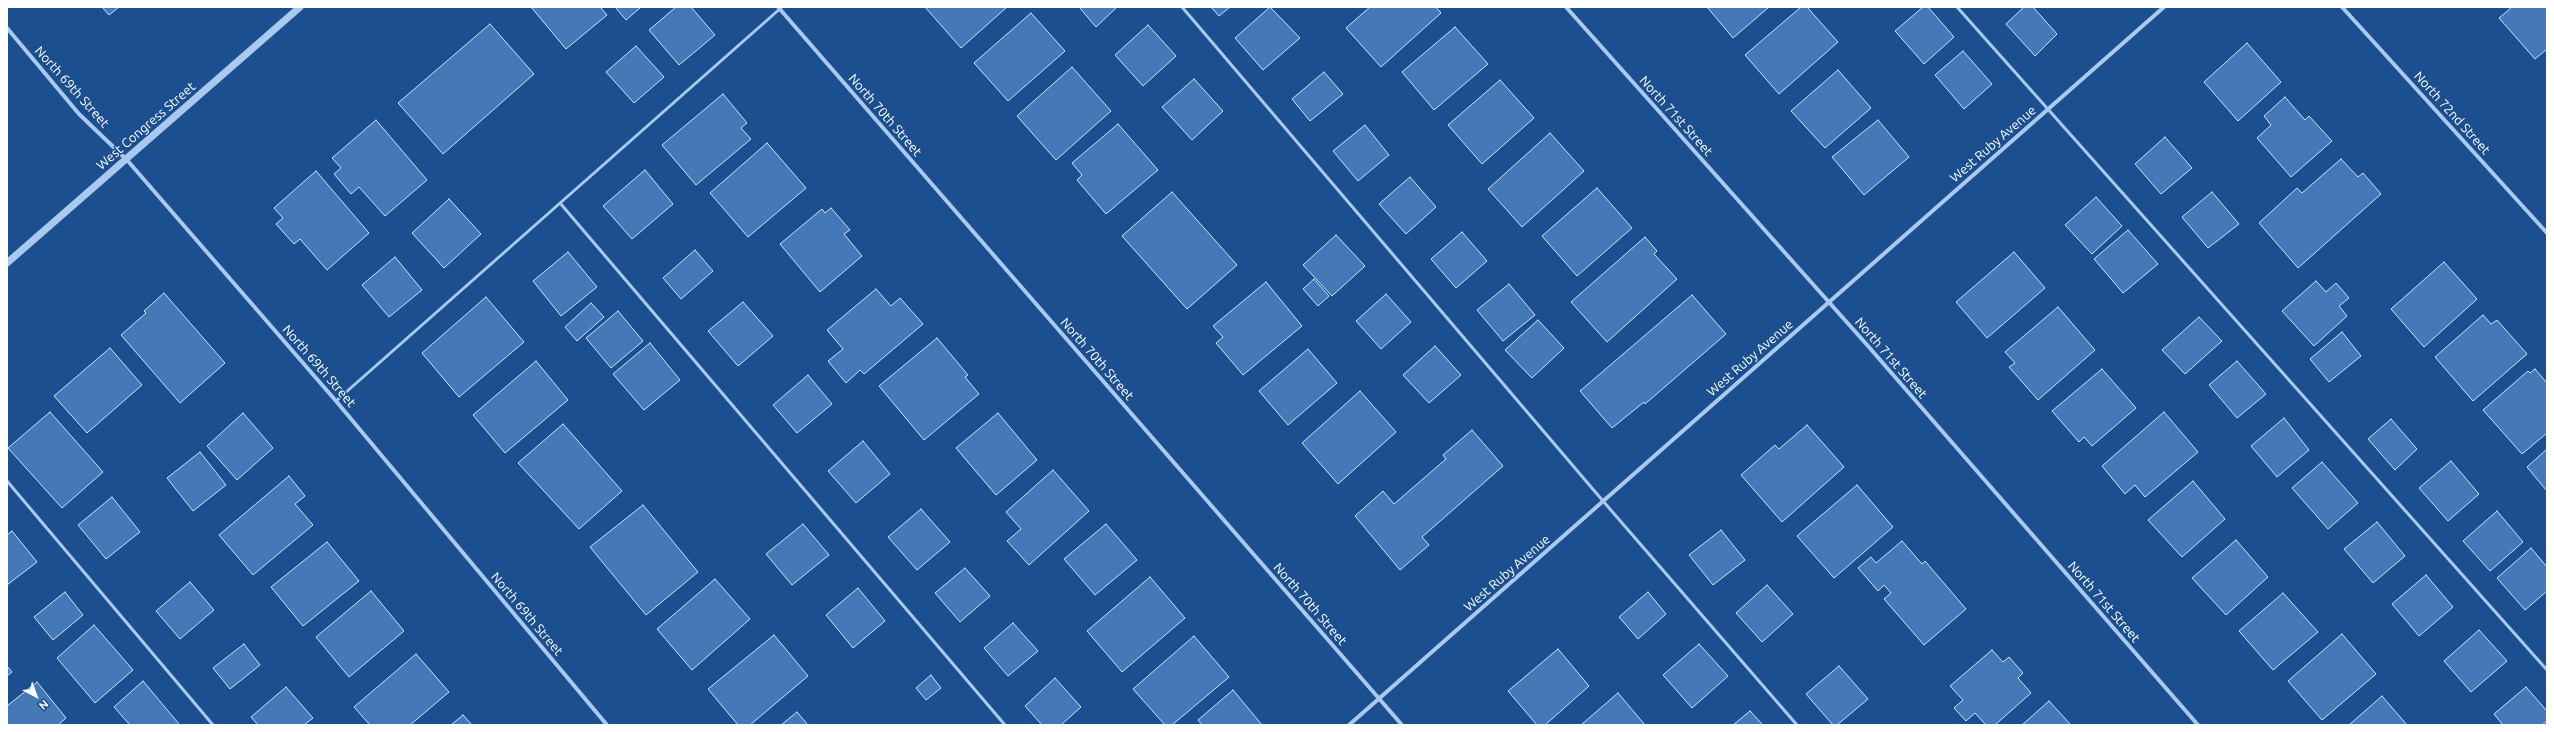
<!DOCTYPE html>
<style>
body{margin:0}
#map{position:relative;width:2554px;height:732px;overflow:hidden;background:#1b4f8f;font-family:Ubuntu,sans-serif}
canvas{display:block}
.frame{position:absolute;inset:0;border:8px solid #fff;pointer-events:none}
.north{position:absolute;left:16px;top:676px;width:40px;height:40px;-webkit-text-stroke:3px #1b4f8f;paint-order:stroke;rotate:139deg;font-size:11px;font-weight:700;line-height:16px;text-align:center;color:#fff}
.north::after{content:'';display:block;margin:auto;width:14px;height:18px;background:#fff;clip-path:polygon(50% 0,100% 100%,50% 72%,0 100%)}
</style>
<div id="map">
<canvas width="2554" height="732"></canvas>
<div class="frame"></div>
<div class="north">N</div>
</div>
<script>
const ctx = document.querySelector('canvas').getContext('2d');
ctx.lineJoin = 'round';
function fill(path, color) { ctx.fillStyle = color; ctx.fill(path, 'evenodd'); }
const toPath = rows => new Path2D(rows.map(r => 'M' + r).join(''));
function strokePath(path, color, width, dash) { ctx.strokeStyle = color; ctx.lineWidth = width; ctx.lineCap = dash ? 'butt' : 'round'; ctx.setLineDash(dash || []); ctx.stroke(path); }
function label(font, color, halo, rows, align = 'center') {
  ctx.font = font + ' Ubuntu,sans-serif'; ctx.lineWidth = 3; ctx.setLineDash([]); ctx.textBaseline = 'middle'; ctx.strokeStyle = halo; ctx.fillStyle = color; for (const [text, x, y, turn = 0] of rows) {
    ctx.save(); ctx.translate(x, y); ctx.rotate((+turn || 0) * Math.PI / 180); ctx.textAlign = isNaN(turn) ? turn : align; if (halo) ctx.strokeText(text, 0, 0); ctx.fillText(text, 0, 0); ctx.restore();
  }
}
const building = toPath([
 [102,7,119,7,109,15,102,7],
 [531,7,600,7,607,15,566,49,531,7],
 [615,7,641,7,626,20,615,7],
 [676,7,691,7,715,35,679,65,649,30,676,7],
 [925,7,1007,7,961,48,925,7],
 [1079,7,1117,7,1096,27,1079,7],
 [1211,7,1230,7,1219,16,1211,7],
 [1270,7,1300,38,1263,70,1235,38,1270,7],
 [1370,7,1436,7,1441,13,1381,67,1346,28,1370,7],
 [1707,7,1769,7,1733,38,1707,7],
 [1801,7,1807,7,1838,42,1779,94,1745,55,1801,7],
 [1923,7,1928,7,1954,37,1924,64,1895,31,1923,7],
 [2024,7,2033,7,2057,34,2035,56,2006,24,2024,7],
 [2512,7,2547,7,2547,49,2535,59,2499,18,2512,7],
 [1031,13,1065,51,1008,101,974,63,1031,13],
 [490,24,534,74,443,154,398,103,490,24],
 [1148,25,1176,56,1143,86,1115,55,1148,25],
 [1455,27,1488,64,1434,110,1402,72,1455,27],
 [2247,43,2281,82,2238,121,2204,82,2247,43],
 [636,46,664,77,634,103,606,72,636,46],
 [1963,51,1992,84,1964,109,1935,75,1963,51],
 [1072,67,1111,111,1056,160,1017,116,1072,67],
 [1838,70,1871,108,1825,148,1791,111,1838,70],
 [1324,72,1343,94,1310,121,1292,99,1324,72],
 [1194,79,1223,111,1192,140,1162,107,1194,79],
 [1500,80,1534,118,1482,164,1448,125,1500,80],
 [723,94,747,123,741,128,751,139,696,185,662,145,723,94],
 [2285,97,2305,120,2309,116,2332,141,2291,177,2257,138,2271,125,2264,116,2285,97],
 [376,120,427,180,385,216,359,187,351,194,334,174,341,168,332,158,376,120],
 [1878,120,1909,157,1864,195,1832,157,1878,120],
 [1118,124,1158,170,1106,214,1077,180,1082,175,1072,163,1118,124],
 [1365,125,1389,155,1358,181,1333,151,1365,125],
 [1550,133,1584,171,1522,227,1488,189,1550,133],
 [2165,137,2192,168,2161,194,2135,164,2165,137],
 [767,143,806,188,748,237,710,193,767,143],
 [2341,159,2358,177,2363,173,2381,194,2298,268,2259,223,2297,188,2302,193,2341,159],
 [645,170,673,204,632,239,603,206,645,170],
 [316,171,369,233,327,270,300,239,294,244,276,224,283,218,274,208,316,171],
 [1410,177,1436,207,1406,234,1379,204,1410,177],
 [1597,188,1632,228,1577,276,1542,236,1597,188],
 [1172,192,1237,265,1187,309,1122,236,1172,192],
 [2212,192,2239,224,2208,248,2182,217,2212,192],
 [2096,197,2122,226,2092,254,2065,225,2096,197],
 [449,199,481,234,444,268,412,233,449,199],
 [831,208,850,230,844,234,862,256,820,292,780,244,822,209,825,213,831,208],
 [2128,230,2158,264,2123,293,2094,259,2128,230],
 [1462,232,1487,261,1456,288,1431,259,1462,232],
 [1336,235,1365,266,1332,296,1303,265,1336,235],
 [1645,237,1657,251,1654,254,1677,279,1607,342,1571,302,1645,237],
 [695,250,713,271,681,299,663,278,695,250],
 [568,252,597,287,561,316,533,281,568,252],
 [2014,252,2045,288,1987,338,1956,302,2014,252],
 [395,257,422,290,389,317,362,285,395,257],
 [2444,262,2477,299,2424,347,2391,309,2444,262],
 [1314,279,1329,296,1318,306,1303,289,1314,279],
 [2316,281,2326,292,2336,283,2349,298,2339,306,2347,316,2314,346,2282,311,2316,281],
 [1266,282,1302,326,1243,375,1216,343,1223,337,1213,326,1266,282],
 [1509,284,1535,315,1503,341,1477,310,1509,284],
 [876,289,891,306,900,298,923,324,864,374,860,370,846,383,828,361,843,349,827,330,876,289],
 [164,293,225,363,180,403,121,335,146,313,144,311,164,293],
 [1386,294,1411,322,1381,349,1356,321,1386,294],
 [1692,295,1726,334,1645,404,1644,402,1612,428,1580,391,1692,295],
 [486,297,524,342,459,397,422,353,486,297],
 [743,302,773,336,738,366,708,331,743,302],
 [591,303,604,317,577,341,565,327,591,303],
 [2058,307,2095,350,2038,400,2009,367,2015,363,2005,352,2058,307],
 [618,311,643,341,611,368,586,338,618,311],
 [2483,315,2491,324,2497,320,2527,354,2473,401,2435,357,2483,315],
 [2199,317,2222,341,2185,374,2162,350,2199,317],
 [1538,320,1564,348,1532,378,1505,350,1538,320],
 [2342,332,2361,356,2329,382,2310,359,2342,332],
 [937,338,968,375,965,377,979,394,924,440,879,386,937,338],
 [650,343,680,380,644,410,613,374,650,343],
 [1435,346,1461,375,1429,403,1403,375,1435,346],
 [110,348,142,385,87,433,54,396,110,348],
 [1308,349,1337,383,1288,425,1259,391,1308,349],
 [536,361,568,400,505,453,473,415,536,361],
 [2237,361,2266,394,2237,418,2209,385,2237,361],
 [2102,369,2136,408,2092,446,2084,437,2079,442,2052,411,2102,369],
 [2535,369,2547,383,2547,433,2522,454,2483,410,2528,371,2530,373,2535,369],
 [808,375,832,404,797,433,773,405,808,375],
 [1360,391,1396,432,1338,484,1302,443,1360,391],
 [50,412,103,472,62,508,8,448,50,412],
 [2164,412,2198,452,2145,497,2135,485,2125,494,2102,466,2164,412],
 [243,413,273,448,237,480,207,446,243,413],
 [998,413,1037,460,996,495,956,448,998,413],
 [2284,418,2309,450,2277,477,2251,446,2284,418],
 [2391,419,2417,449,2395,470,2368,439,2391,419],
 [563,424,622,491,579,529,518,463,563,424],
 [1807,425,1844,467,1782,522,1741,475,1775,445,1779,449,1807,425],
 [1472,430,1503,466,1422,537,1429,545,1400,570,1355,516,1383,491,1394,504,1446,459,1443,455,1472,430],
 [863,441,890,474,856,503,828,471,863,441],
 [2547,449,2547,491,2527,467,2547,449],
 [200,452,226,485,193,511,167,478,200,452],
 [2451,461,2479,494,2448,521,2419,488,2451,461],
 [2322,462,2358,503,2328,529,2292,488,2322,462],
 [1053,470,1089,511,1029,565,1007,541,1021,529,1006,512,1053,470],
 [289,476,305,496,295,504,313,525,253,575,219,535,289,476],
 [2193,481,2225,519,2182,557,2148,520,2193,481],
 [1857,485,1893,527,1834,578,1797,536,1857,485],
 [112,497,140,532,106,559,78,525,112,497],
 [643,505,698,572,646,615,590,547,643,505],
 [921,509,950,542,917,570,888,537,921,509],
 [2497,511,2523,542,2490,571,2463,541,2497,511],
 [2377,522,2405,556,2373,583,2344,549,2377,522],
 [803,524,829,555,792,585,766,554,803,524],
 [1106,524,1137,560,1095,595,1064,559,1106,524],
 [1721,530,1745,560,1713,585,1689,555,1721,530],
 [12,531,37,562,7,585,7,535,12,531],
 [2236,540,2268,577,2226,615,2192,578,2236,540],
 [1902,541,1922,564,1925,561,1966,609,1924,645,1884,599,1891,593,1884,585,1878,591,1858,568,1871,557,1876,563,1902,541],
 [327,542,359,581,303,626,271,587,327,542],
 [2531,548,2547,567,2547,591,2525,610,2497,578,2531,548],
 [965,568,990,596,960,622,935,593,965,568],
 [2426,575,2453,607,2419,636,2392,604,2426,575],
 [1150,577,1185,618,1122,672,1087,631,1150,577],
 [715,579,750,619,692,670,657,629,715,579],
 [190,582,214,610,180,639,156,611,190,582],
 [1767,585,1793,614,1762,642,1736,613,1767,585],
 [858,588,885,621,853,648,826,615,858,588],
 [371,591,404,631,349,677,316,637,371,591],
 [65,592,83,615,53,640,34,617,65,592],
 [1648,592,1666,614,1638,639,1619,617,1648,592],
 [2283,593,2318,632,2273,670,2239,631,2283,593],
 [1013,623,1038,651,1008,676,984,648,1013,623],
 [94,625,133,670,95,703,57,658,94,625],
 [2479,630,2507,661,2471,692,2444,661,2479,630],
 [2342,634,2376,674,2322,720,2288,681,2342,634],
 [774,635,808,676,750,725,738,725,708,689,774,635],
 [1194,636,1229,677,1172,725,1165,725,1133,689,1194,636],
 [244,644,260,665,230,689,213,668,244,644],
 [1699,644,1728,676,1692,708,1663,675,1699,644],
 [1558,649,1589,686,1545,725,1537,725,1508,691,1558,649],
 [1992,650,2003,662,2009,657,2023,673,2018,678,2031,693,1995,725,1986,725,1975,713,1966,721,1954,708,1963,700,1950,686,1992,650],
 [416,654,449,692,410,725,370,725,354,707,416,654],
 [7,666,12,672,7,676,7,666],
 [1839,666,1868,699,1837,725,1833,725,1806,694,1839,666],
 [931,675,941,688,926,700,916,688,931,675],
 [1055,678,1081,707,1061,725,1042,725,1025,706,1055,678],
 [143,681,179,724,178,725,130,725,114,707,143,681],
 [37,682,66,718,58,725,7,725,7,706,37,682],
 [286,687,313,718,304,725,258,725,251,717,286,687],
 [2526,687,2547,711,2547,721,2542,725,2503,725,2494,714,2526,687],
 [1233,690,1262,725,1202,725,1198,720,1233,690],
 [1618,693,1645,725,1581,725,1618,693],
 [2382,696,2407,725,2349,725,2382,696],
 [2049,701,2071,725,2022,725,2049,701],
 [1750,711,1763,725,1733,725,1750,711],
 [797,712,808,725,781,725,797,712],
 [463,715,472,725,451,725,463,715]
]);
fill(building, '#4478b7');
strokePath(building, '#cfe3fa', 1);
strokePath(toPath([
 [1182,7,1603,501,1797,725],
 [1957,7,2547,670],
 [560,203,1005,725],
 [336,401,782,7],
 [7,481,213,725]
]), '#a9c9ee', 3);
strokePath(toPath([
 [778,7,1402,725],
 [1566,7,1868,346,2198,725],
 [2342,7,2547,233],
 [7,28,79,114,127,160,336,401,607,725],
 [1349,725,2164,7]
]), '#a9c9ee', 4);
strokePath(toPath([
 [7,263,300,7]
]), '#a9c9ee', 7);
label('13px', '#fff', '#1b4f8f', [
 ["North 69th Street",72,87,48],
 ["North 72nd Street",2452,113,48],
 ["North 70th Street",885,115,49],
 ["North 71st Street",1676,116,48],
 ["West Congress Street",146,126,-41],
 ["West Ruby Avenue",1993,144,-41],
 ["West Ruby Avenue",1750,358,-41],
 ["North 71st Street",1891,358,49],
 ["North 70th Street",1097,359,49],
 ["North 69th Street",319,366,49],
 ["West Ruby Avenue",1507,573,-41],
 ["North 71st Street",2104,602,49],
 ["North 70th Street",1310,604,49],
 ["North 69th Street",527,614,50]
]);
</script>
